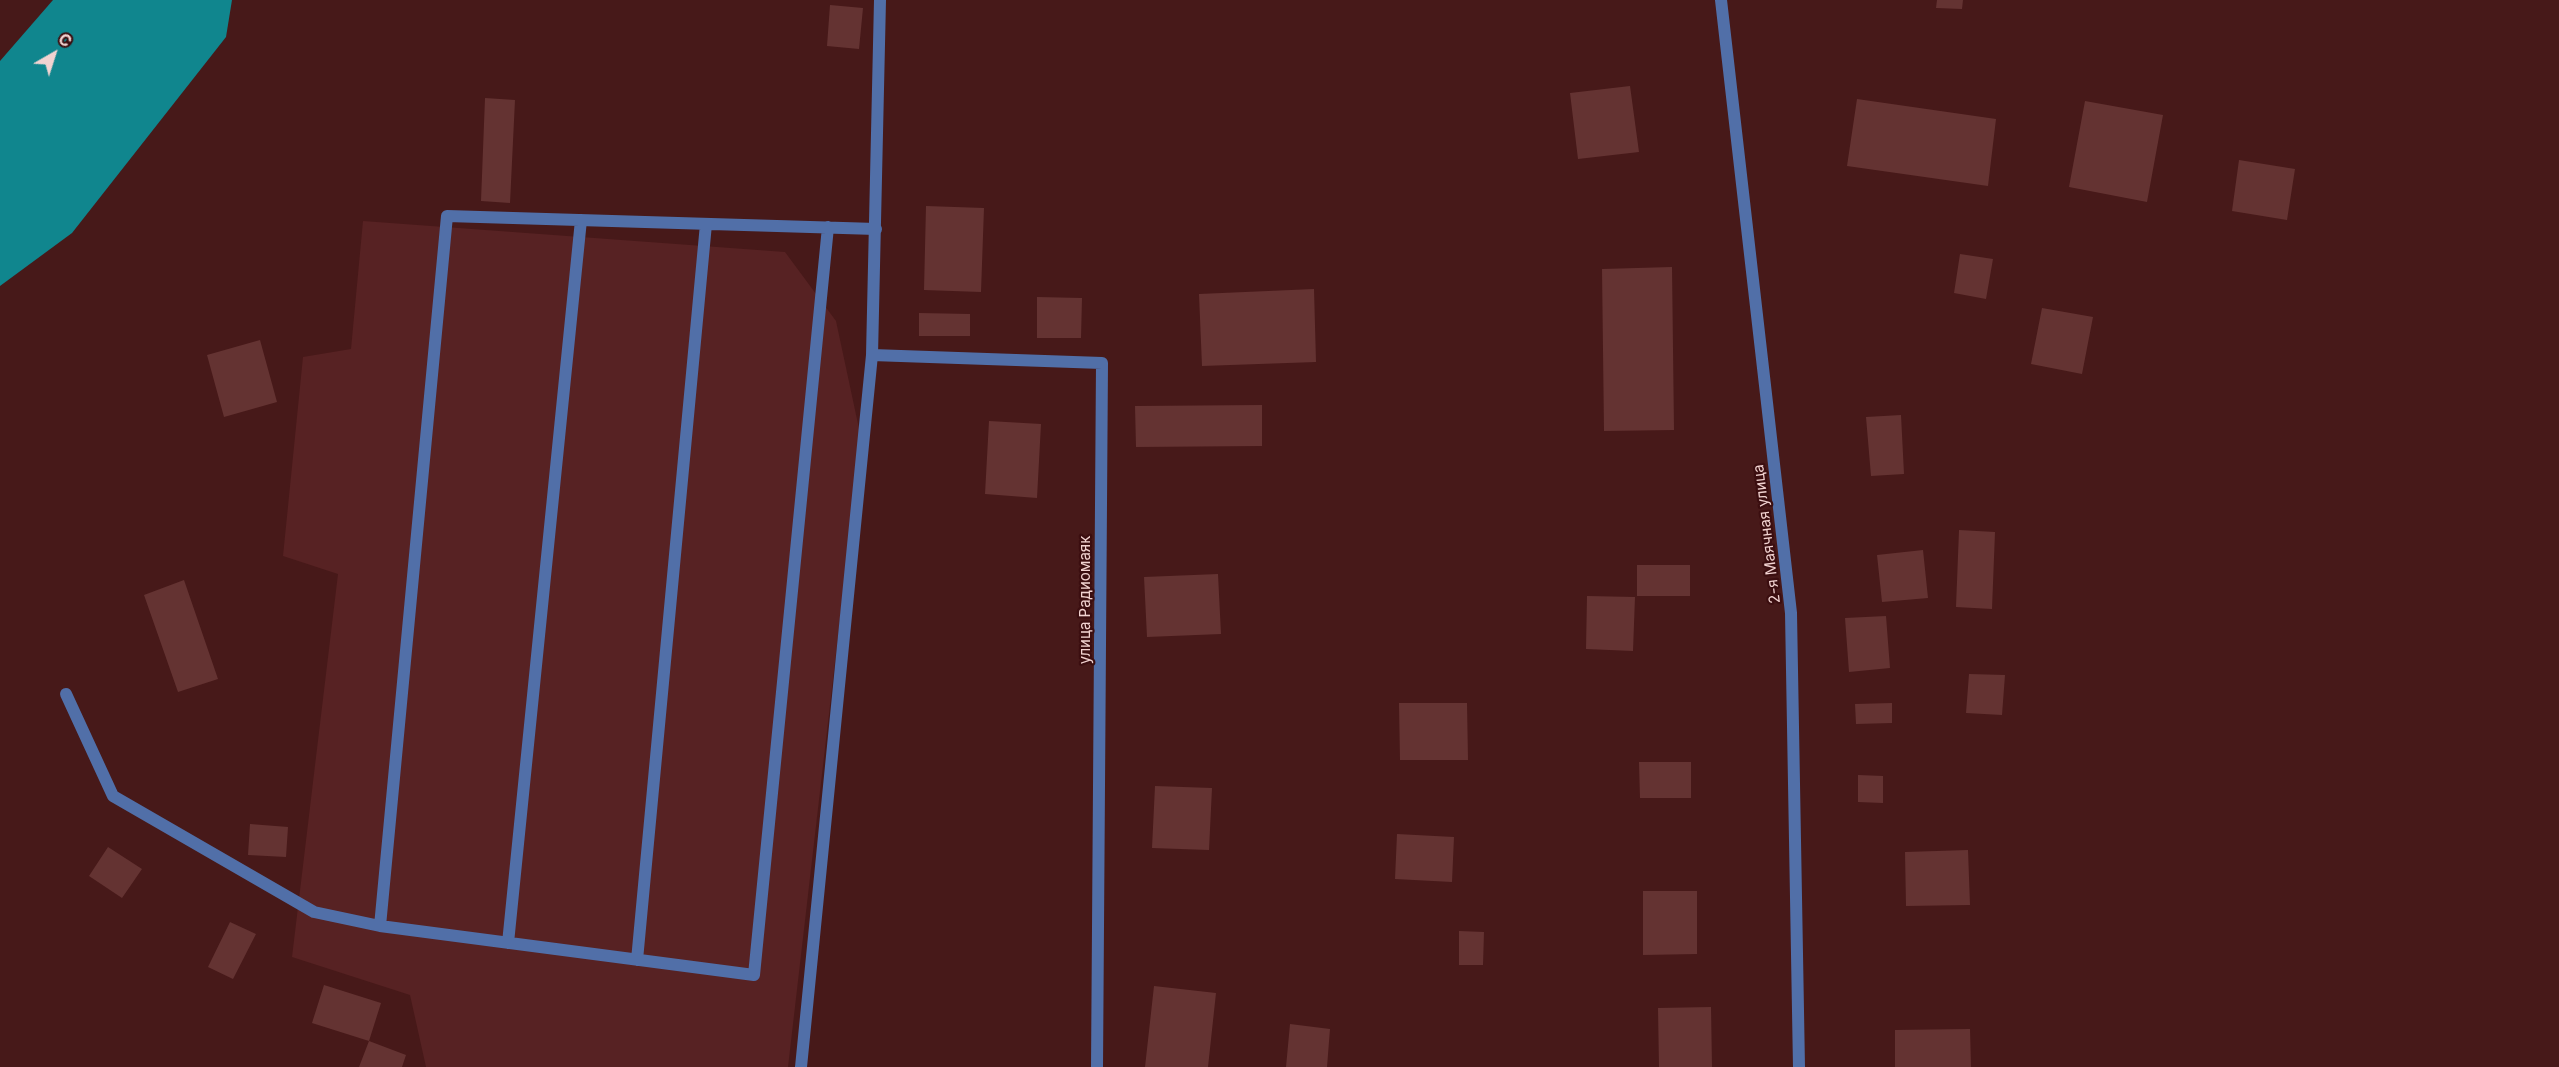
<!DOCTYPE html>
<meta charset="utf-8">
<style>
body{margin:0}
#map{position:relative;width:2559px;height:1067px;overflow:hidden;background:#471919;font-family:Inter,sans-serif}
canvas{display:block}
.north{position:absolute;left:24px;top:24px;width:60px;height:60px;-webkit-text-stroke:4px #3b0e10;paint-order:stroke;rotate:39deg;font-size:16px;font-weight:700;line-height:24px;text-align:center;color:#f2d3d1}
.north::after{content:'';display:block;margin:auto;width:21px;height:27px;background:#f2d3d1;clip-path:polygon(50% 0,100% 100%,50% 72%,0 100%)}
</style>
<div id="map">
<canvas width="2559" height="1067"></canvas>
<div class="north">С</div>
</div>
<script>
const ctx = document.querySelector('canvas').getContext('2d');
ctx.lineJoin = 'round';
function fill(path, color) { ctx.fillStyle = color; ctx.fill(path, 'evenodd'); }
const toPath = rows => new Path2D(rows.map(r => 'M' + r).join(''));
function strokePath(path, color, width, dash) { ctx.strokeStyle = color; ctx.lineWidth = width; ctx.lineCap = dash ? 'butt' : 'round'; ctx.setLineDash(dash || []); ctx.stroke(path); }
function label(font, color, halo, rows, align = 'center') {
  ctx.font = font + ' Inter,sans-serif'; ctx.lineWidth = 4.5; ctx.setLineDash([]); ctx.textBaseline = 'middle'; ctx.strokeStyle = halo; ctx.fillStyle = color; for (const [text, x, y, turn = 0] of rows) {
    ctx.save(); ctx.translate(x, y); ctx.rotate((+turn || 0) * Math.PI / 180); ctx.textAlign = isNaN(turn) ? turn : align; if (halo) ctx.strokeText(text, 0, 0); ctx.fillText(text, 0, 0); ctx.restore();
  }
}
fill(toPath([
 [363,221,785,252,836,321,861,438,788,1067,426,1067,410,995,292,957,338,574,283,556,303,357,351,349]
]), '#572223');
fill(toPath([
 [53,0,232,0,226,37,72,233,0,286,0,61]
]), '#10868e');
fill(toPath([
 [1937,0,1963,0,1962,9,1936,8],
 [830,5,863,8,859,49,827,46],
 [1630,86,1639,152,1578,159,1570,93],
 [485,98,515,100,510,203,481,201],
 [1857,99,1996,119,1988,186,1847,166],
 [2085,101,2163,115,2147,202,2069,187],
 [2239,160,2295,169,2287,220,2232,211],
 [926,206,984,208,981,292,924,290],
 [1960,254,1993,259,1986,299,1954,293],
 [1672,267,1674,430,1604,431,1602,269],
 [1314,289,1316,362,1202,366,1199,294],
 [1037,297,1082,298,1081,338,1037,338],
 [2042,308,2093,317,2082,374,2031,364],
 [919,313,970,314,970,336,919,336],
 [260,340,277,402,224,417,207,355],
 [1262,405,1262,446,1136,447,1135,406],
 [1901,415,1904,474,1871,476,1866,417],
 [989,421,1041,424,1037,498,985,494],
 [1959,530,1995,532,1992,609,1956,607],
 [1923,550,1928,598,1882,602,1877,555],
 [1637,565,1690,565,1690,596,1637,596],
 [1218,574,1221,634,1147,637,1144,577],
 [184,580,218,679,178,692,144,595],
 [1587,596,1635,597,1633,651,1586,649],
 [1886,616,1890,668,1849,672,1845,618],
 [1969,674,2005,675,2002,715,1966,713],
 [1399,703,1467,703,1468,760,1400,760],
 [1892,703,1892,723,1856,724,1855,704],
 [1639,762,1691,762,1691,798,1640,798],
 [1858,775,1883,776,1883,803,1858,802],
 [1155,786,1212,788,1209,850,1152,848],
 [250,824,288,827,286,857,248,855],
 [1397,834,1454,837,1452,882,1395,879],
 [108,847,142,869,122,898,89,876],
 [1968,850,1970,905,1906,906,1905,852],
 [1643,891,1697,891,1697,954,1643,955],
 [230,922,256,934,233,979,208,967],
 [1459,931,1484,932,1483,965,1459,965],
 [324,985,381,1003,369,1041,312,1023],
 [1154,986,1216,993,1208,1067,1145,1067],
 [1711,1007,1712,1067,1659,1067,1658,1008],
 [1290,1024,1330,1029,1327,1067,1286,1067],
 [1970,1029,1971,1067,1895,1067,1895,1030],
 [369,1041,406,1055,402,1067,359,1067]
]), '#643332');
strokePath(toPath([
 [66,694,113,796,314,912,380,926,447,216,876,229],
 [380,926,754,975,828,227],
 [508,943,581,220],
 [637,960,706,224]
]), '#516fa8', 12);
strokePath(toPath([
 [1721,0,1791,613,1799,1067],
 [872,355,1102,363,1097,1067],
 [801,1067,872,355,880,0]
]), '#516fa8', 12);
label('15px', '#f2d3d1', '#3b0e10', [
 ["2-я Маячная улица",1767,534,-97],
 ["улица Радиомаяк",1085,600,-90]
]);
</script>
